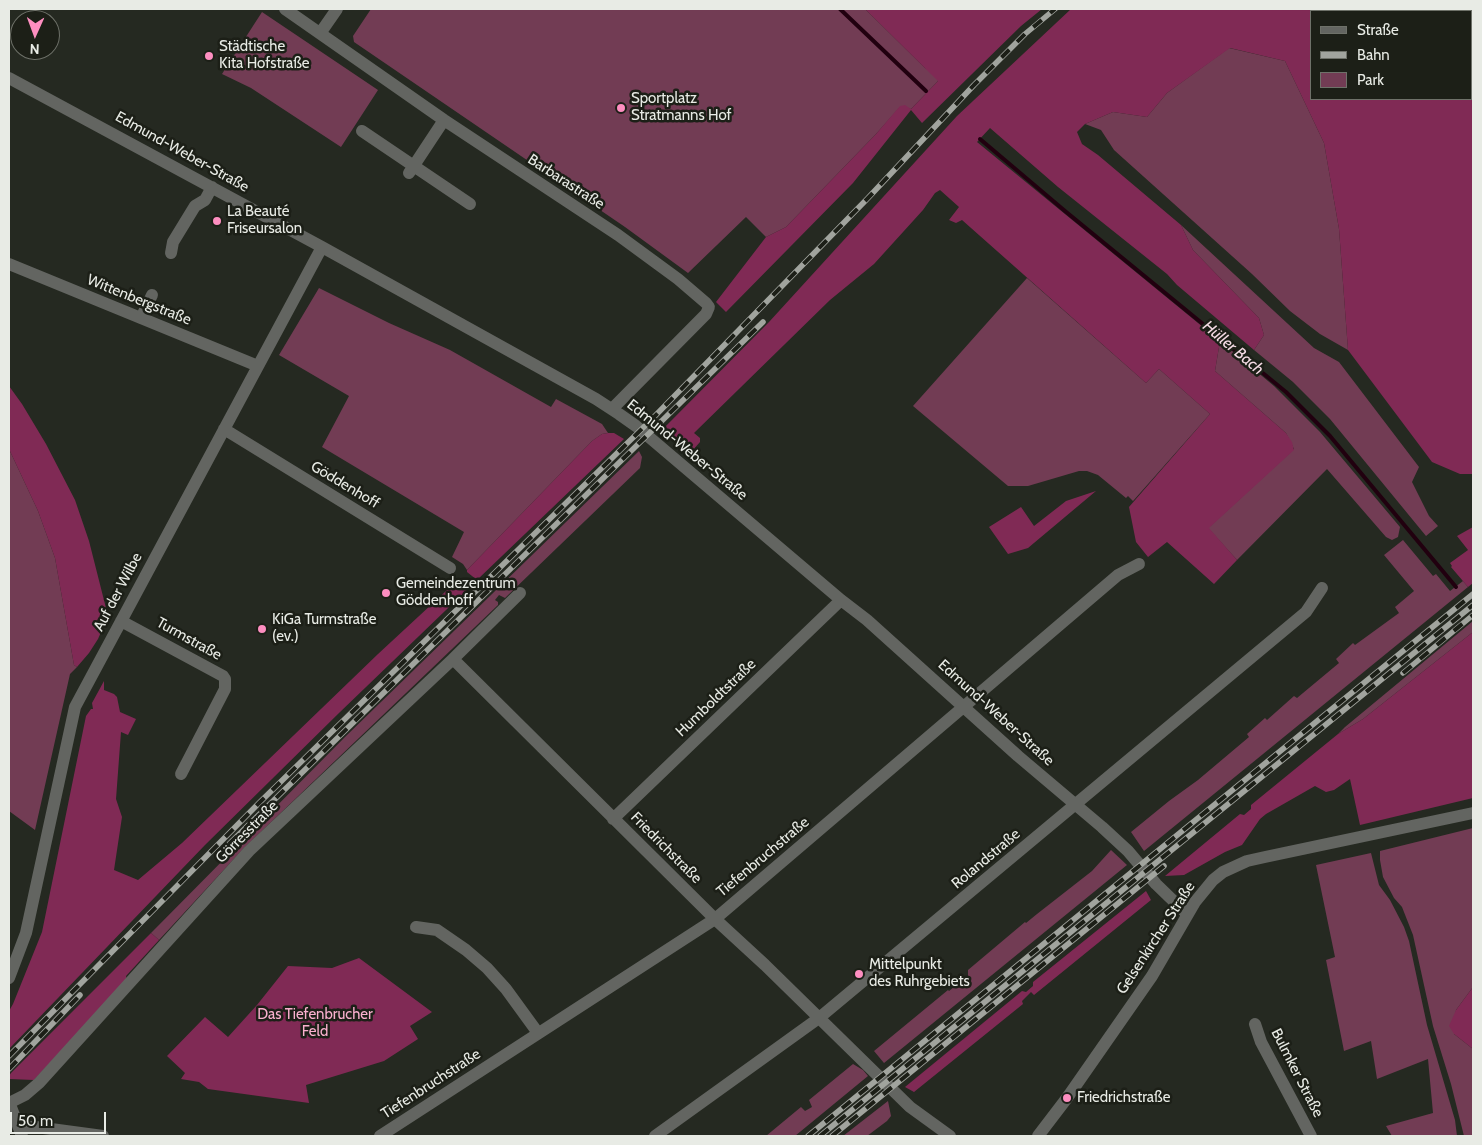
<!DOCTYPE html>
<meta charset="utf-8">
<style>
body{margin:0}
#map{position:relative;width:1482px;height:1145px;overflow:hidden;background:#252921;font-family:Cabin,sans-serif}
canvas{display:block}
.frame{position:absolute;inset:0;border:10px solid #e8ebe5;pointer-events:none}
.legend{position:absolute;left:1310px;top:10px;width:162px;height:90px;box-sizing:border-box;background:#1c1f17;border:1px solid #6e7169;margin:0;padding:6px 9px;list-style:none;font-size:15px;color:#e8ebe5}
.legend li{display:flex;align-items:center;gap:10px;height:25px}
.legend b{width:25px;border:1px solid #6e7169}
.north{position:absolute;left:10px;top:10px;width:50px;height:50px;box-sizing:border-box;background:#1c1f17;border:1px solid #6e7169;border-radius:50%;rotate:182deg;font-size:14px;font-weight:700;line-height:20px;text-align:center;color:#e8ebe5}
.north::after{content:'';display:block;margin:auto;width:18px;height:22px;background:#fd8ec0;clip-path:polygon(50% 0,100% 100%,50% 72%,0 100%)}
.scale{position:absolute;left:10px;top:1112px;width:96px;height:22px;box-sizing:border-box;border:2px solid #e8ebe5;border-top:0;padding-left:6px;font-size:15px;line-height:18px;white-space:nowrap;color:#e8ebe5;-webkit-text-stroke:4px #1c1f17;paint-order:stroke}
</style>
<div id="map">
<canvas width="1482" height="1145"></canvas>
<div class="frame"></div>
<ul class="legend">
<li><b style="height:6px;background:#636561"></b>Straße</li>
<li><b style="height:6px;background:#a1a49e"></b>Bahn</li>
<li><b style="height:14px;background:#723c54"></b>Park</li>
</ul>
<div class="north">N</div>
<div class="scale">50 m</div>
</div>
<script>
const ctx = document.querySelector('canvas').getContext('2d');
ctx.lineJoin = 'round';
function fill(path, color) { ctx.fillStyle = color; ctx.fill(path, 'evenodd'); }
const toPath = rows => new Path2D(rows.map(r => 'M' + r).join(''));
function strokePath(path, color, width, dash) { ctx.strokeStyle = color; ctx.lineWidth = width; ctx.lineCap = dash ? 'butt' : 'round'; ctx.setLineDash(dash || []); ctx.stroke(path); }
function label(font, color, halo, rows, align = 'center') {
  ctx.font = font + ' Cabin,sans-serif'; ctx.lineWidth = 5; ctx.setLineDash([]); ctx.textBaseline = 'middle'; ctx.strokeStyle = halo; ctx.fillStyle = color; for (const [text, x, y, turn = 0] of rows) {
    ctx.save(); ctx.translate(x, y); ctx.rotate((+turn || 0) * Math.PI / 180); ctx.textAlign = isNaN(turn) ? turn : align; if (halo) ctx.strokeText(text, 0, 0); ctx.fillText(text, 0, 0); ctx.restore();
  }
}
fill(toPath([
 [371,9,865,9,925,68,937,75,938,81,911,109,900,107,876,134,786,227,766,237,746,217,688,273,625,227,354,42,353,36],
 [262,12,378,90,341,147,251,88,222,74],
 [1229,48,1285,61,1324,143,1339,229,1348,350,1320,334,1290,311,1252,274,1114,150,1101,130,1085,124,1113,112,1147,117,1167,93],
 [1181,225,1314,348,1339,362,1419,467,1412,482,1429,516,1438,526,1426,536,1330,419,1293,382,1254,350,1264,335,1259,318,1193,250],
 [1027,278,1146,383,1159,369,1210,414,1133,501,1128,496,1126,498,1098,475,1087,471,1079,471,1028,486,1008,486,913,406],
 [319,288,389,323,450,350,551,407,556,399,602,424,608,433,602,434,592,441,467,570,463,564,452,557,464,532,322,447,349,396,279,355],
 [1220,341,1274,386,1320,432,1400,527,1398,537,1392,540,1386,537,1327,469,1237,560,1208,528,1294,449,1286,433,1215,371],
 [9,449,38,511,55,558,74,665,77,667,70,674,35,830,9,811],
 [639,451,642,457,640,468,505,598,499,595,495,600,498,602,498,605,244,848,159,940,151,933,345,737],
 [1403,540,1433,576,1436,574,1450,591,1463,581,1468,587,1144,851,1131,832,1169,801,1198,780,1249,737,1247,734,1265,718,1267,720,1294,696,1297,698,1339,663,1336,659,1353,643,1355,645,1399,613,1395,607,1414,591,1384,555],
 [1473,621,1473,632,1363,719,1338,734,1345,727],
 [1473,828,1473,987,1456,1010,1454,1034,1473,1049,1473,1136,1464,1136,1451,1084,1433,1026,1413,935,1402,907,1394,898,1383,877,1380,860,1380,851],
 [1111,850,1127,865,884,1063,874,1051,948,990,949,991,968,976,968,970,1025,922,1026,923,1037,914,1092,871],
 [1371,853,1379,885,1390,900,1404,927,1409,941,1427,1025,1455,1120,1457,1136,1392,1136,1386,1126,1433,1113,1428,1059,1377,1079,1371,1041,1344,1051,1326,960,1335,957,1316,865],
 [853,1064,863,1070,868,1076,795,1136,766,1136,801,1107,805,1111,812,1107,809,1100],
 [888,1101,891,1116,887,1121,867,1136,843,1136]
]), '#723c54');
fill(toPath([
 [865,9,1042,9,1021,26,922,123,911,110,853,183,726,312,716,302,766,237,786,227,876,134,900,106,905,105,911,109,938,81],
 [1071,9,1473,9,1473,474,1460,474,1432,462,1348,350,1339,229,1324,143,1285,61,1230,48,1167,93,1147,117,1113,112,1085,124,1077,132,1082,144,1098,155,1181,225,1193,250,1259,318,1264,335,1254,350,1177,285,1167,274,1058,187,990,128,977,142,1220,341,1215,371,1286,433,1292,442,1294,450,1209,528,1237,560,1214,584,1167,542,1148,557,1136,542,1129,507,1210,414,1159,369,1146,383,962,220,956,223,949,220,959,207,940,190,935,193,923,210,874,264,830,300,694,433,700,438,700,442,692,451,663,429,769,322,957,116],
 [1311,11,1471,11,1471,99,1311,99],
 [9,386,22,404,46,444,75,500,89,541,108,616,98,639,89,653,77,667,74,665,55,558,38,511,9,449],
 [608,433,614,433,624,439,477,580,467,572,467,570,592,441,602,434],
 [1096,491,1028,548,1008,554,989,527,1021,507,1034,526,1066,501],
 [1473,527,1473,583,1468,587,1451,567,1452,566,1450,563,1468,550,1457,536],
 [459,579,472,585,339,713,205,845,9,1049,9,1011,13,1004,42,932,86,716,91,709,93,709,92,703,104,681,104,690,114,694,117,697,120,712,136,719,128,735,121,732,116,799,122,817,114,870,138,880,182,843,378,654],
 [1473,632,1473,798,1360,825,1350,779,1334,790,1326,792,1315,786,1266,814,1260,819,1242,845,1225,852,1184,875,1165,876,1240,814,1244,815,1251,809,1251,805,1338,734,1363,719],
 [1146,891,1151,900,1034,995,1031,992,1022,1001,1023,1004,914,1092,905,1087,1022,991,1026,992,1033,986,1033,982],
 [151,933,159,940,126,976,127,980,34,1080,9,1079,9,1076,11,1073],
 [359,958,432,1012,410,1026,418,1039,384,1061,306,1085,309,1103,208,1089,199,1082,181,1079,185,1073,167,1056,205,1017,228,1037,257,1005,288,966,332,968],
 [1473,987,1473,1049,1454,1034,1449,1026,1456,1010]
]), '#802a55');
strokePath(toPath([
 [840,9,926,91],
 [980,139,1065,211,1286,392,1330,436,1456,587]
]), '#21000f', 4);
strokePath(toPath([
 [285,9,444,120,618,235,678,279,706,303,709,307,706,314,612,409],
 [321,32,337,9],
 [9,78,322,247,596,399,619,414,636,426,841,600,867,620,1018,756,1102,827,1128,851,1156,884,1187,914],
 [362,131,470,204],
 [409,173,444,120],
 [171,253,173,242,195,206,205,200,212,187],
 [9,264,258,366],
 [141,318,152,295],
 [224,429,450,568],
 [121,621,223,676,225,679,225,689,181,774],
 [453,659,715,919,765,965,910,1107,950,1136],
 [613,819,841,600],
 [416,927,437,930,466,950,487,968,506,989,538,1033],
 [9,978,26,933,75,707,322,247],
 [1255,1024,1261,1042,1311,1136],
 [9,1102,22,1136],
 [9,1103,25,1095,39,1083,249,851,453,659,520,593],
 [19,1127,36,1127,103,1136],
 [380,1136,715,919,1118,575,1139,564],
 [655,1136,819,1018,1306,612,1322,588],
 [1038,1136,1067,1098,1152,976,1195,902,1213,880,1223,872,1247,861,1265,857,1473,813]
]), '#636561', 12);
const rail = toPath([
 [1403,673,1473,615],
 [229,844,763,322],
 [9,1056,259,803,652,419,868,198,974,85,1025,34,1055,9],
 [9,1069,80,995],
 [808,1136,1473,594],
 [820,1136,1473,605],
 [832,1136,1164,866]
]);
strokePath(rail, '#a1a49e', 5.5);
strokePath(rail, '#1c1f17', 4, [11]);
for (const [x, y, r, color] of [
 [209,56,5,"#fd8ec0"],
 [621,108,5,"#fd8ec0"],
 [217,221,5,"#fd8ec0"],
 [386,593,5,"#fd8ec0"],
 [262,629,5,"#fd8ec0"],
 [859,974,5,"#fd8ec0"],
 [1067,1098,5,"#fd8ec0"]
]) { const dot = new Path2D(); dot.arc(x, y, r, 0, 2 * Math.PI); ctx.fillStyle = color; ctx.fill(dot); strokePath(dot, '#1c1f17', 2); }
label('15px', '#e8ebe5', '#1c1f17', [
 ["Städtische",219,47],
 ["Kita Hofstraße",219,64],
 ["Sportplatz",631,99],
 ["Stratmanns Hof",631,116],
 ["La Beauté",227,212],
 ["Friseursalon",227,229],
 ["Gemeindezentrum",396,584],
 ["Göddenhoff",396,601],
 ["KiGa Turmstraße",272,620],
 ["(ev.)",272,637],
 ["Mittelpunkt",869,965],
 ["des Ruhrgebiets",869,982],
 ["Friedrichstraße",1077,1098]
], 'left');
label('15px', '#e8ebe5', '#1c1f17', [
 ["Edmund-Weber-Straße",182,152,29],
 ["Barbarastraße",566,182,33],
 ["Wittenbergstraße",139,300,22],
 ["Edmund-Weber-Straße",687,450,39],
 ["Göddenhoff",345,485,31],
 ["Auf der Wilbe",118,592,-62],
 ["Turmstraße",189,639,29],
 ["Humboldtstraße",716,698,-44],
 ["Edmund-Weber-Straße",996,713,42],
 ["Görresstraße",247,832,-45],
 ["Friedrichstraße",666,848,45],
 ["Tiefenbruchstraße",763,857,-40],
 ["Rolandstraße",986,859,-40],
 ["Gelsenkircher Straße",1156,938,-57],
 ["Bulmker Straße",1297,1073,63],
 ["Tiefenbruchstraße",431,1084,-33]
]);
label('15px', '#fab0ce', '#1c1f17', [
 ["Das Tiefenbrucher",315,1015],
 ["Feld",315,1032]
]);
label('italic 16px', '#f4dae4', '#1c1f17', [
 ["Hüller Bach",1233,348,40]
]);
</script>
